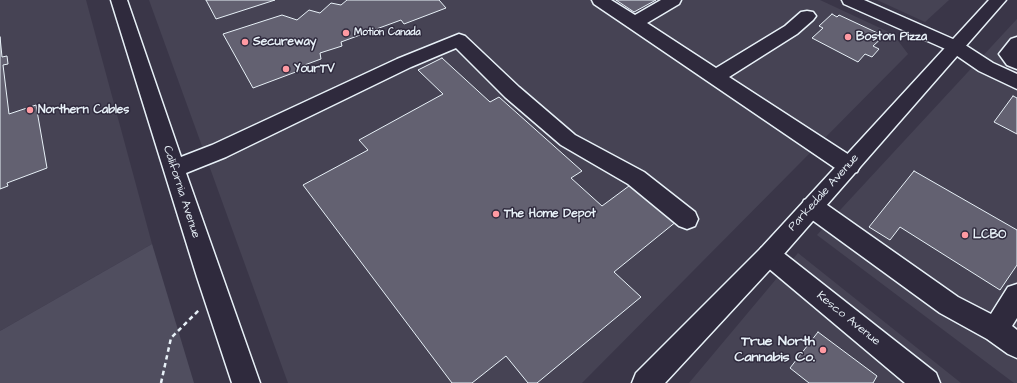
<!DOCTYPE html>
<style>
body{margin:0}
canvas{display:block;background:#3a3648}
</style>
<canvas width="1017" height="383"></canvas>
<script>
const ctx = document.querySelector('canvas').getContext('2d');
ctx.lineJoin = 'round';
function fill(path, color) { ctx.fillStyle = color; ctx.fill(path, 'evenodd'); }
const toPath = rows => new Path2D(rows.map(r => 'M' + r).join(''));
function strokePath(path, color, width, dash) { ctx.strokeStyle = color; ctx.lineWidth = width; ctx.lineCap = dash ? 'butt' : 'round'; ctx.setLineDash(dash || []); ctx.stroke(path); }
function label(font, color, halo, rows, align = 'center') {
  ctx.font = font + ' "Architects Daughter",sans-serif'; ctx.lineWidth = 3; ctx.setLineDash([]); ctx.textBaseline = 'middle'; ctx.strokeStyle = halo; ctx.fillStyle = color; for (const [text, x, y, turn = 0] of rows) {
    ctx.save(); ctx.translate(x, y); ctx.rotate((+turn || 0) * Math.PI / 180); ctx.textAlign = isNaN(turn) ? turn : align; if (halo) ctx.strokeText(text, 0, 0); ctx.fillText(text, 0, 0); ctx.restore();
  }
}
fill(toPath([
 [0,0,86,0,152,244,0,331],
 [149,0,820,0,893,34,908,54,582,383,288,383],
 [877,0,949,0,925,22],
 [1017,19,1017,383,1014,383,817,235],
 [798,253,961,383,689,383]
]), '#464354');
fill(toPath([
 [152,244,194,383,0,383,0,331]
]), '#504e5f');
const building = toPath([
 [206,0,275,0,216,19,206,0],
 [347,0,439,0,446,8,404,24,401,20,341,42,342,46,320,53,321,59,299,67,301,70,253,88,223,34,282,15,297,20,309,10,320,13,331,3,341,5,347,0],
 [616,0,656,0,634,12,616,0],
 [832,14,837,17,839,15,884,36,873,46,879,49,872,57,865,54,858,62,812,38,823,28,819,26,832,14],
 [0,37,2,57,7,56,8,64,3,65,9,114,36,105,47,168,7,183,8,186,0,189,0,37],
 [442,58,490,102,499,97,582,171,571,178,602,206,633,183,677,221,614,272,641,297,537,383,528,383,506,356,472,383,452,383,303,185,368,150,359,140,443,94,418,70,442,58],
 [1013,96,1017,98,1017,134,994,122,1013,96],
 [914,171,1017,230,1017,265,1000,290,900,227,890,240,869,227,914,171],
 [818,332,877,376,873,383,809,383,790,368,818,332]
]);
fill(building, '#636171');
strokePath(building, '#e8f1f8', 1);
const minor = toPath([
 [111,0,127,0,181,157,212,145,397,59,459,34,465,36,519,87,575,135,644,172,695,212,698,219,695,226,687,229,679,226,628,184,561,145,505,97,456,48,411,67,226,157,186,173,260,383,232,383,197,277,111,0],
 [592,0,611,0,635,15,661,0,681,0,679,4,647,23,716,68,785,26,801,12,807,11,813,12,816,16,813,20,797,34,729,77,857,160,860,166,857,172,849,174,841,172,628,27,594,4,592,0],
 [842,0,864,0,962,43,993,63,1017,74,1017,89,979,71,950,51,844,4,842,0],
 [1017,37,1017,69,1007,65,999,54,1011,39,1017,37],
 [812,198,820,200,958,297,991,314,1008,287,1017,284,1017,318,1012,326,1017,330,1017,358,1008,354,987,339,940,313,804,214,801,207,804,200,812,198],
 [769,245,777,248,936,373,940,383,905,383,761,262,757,255,761,248,769,245]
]);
const major = toPath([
 [989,0,1006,0,777,262,665,383,632,383,636,373,761,248,989,0]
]);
strokePath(minor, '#e8f1f8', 3);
strokePath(major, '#e8f1f8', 3);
strokePath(toPath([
 [161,383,171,338,199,310]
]), '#e8f1f8', 2.5, [4.5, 3.5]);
fill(minor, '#2f2a3d');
fill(major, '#2f2a3d');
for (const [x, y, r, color] of [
 [346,33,4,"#ff9aa2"],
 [848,37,4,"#ff9aa2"],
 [245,42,4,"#ff9aa2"],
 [286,69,4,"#ff9aa2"],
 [30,110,4,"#ff9aa2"],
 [496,214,4,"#ff9aa2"],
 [965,235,4,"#ff9aa2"],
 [823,350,4,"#ff9aa2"]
]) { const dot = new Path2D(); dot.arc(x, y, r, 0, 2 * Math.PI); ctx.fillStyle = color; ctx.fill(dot); strokePath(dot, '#2f2a3d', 1.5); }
label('bold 10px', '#e8f1f8', '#2f2a3d', [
 ["Motion Canada",354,33]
], 'left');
label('bold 12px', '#e8f1f8', '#2f2a3d', [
 ["Boston Pizza",856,37],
 ["Secureway",253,42],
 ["YourTV",294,69],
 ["Northern Cables",38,110],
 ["The Home Depot",504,214],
 ["LCBO",973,235]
], 'left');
label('12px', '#e8f1f8', '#2f2a3d', [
 ["California Avenue",181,192,72],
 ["Parkedale Avenue",824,193,-48],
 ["Kesco Avenue",848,319,39]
]);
label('bold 14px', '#e8f1f8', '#2f2a3d', [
 ["True North",815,342],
 ["Cannabis Co.",815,358]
], 'right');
</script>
